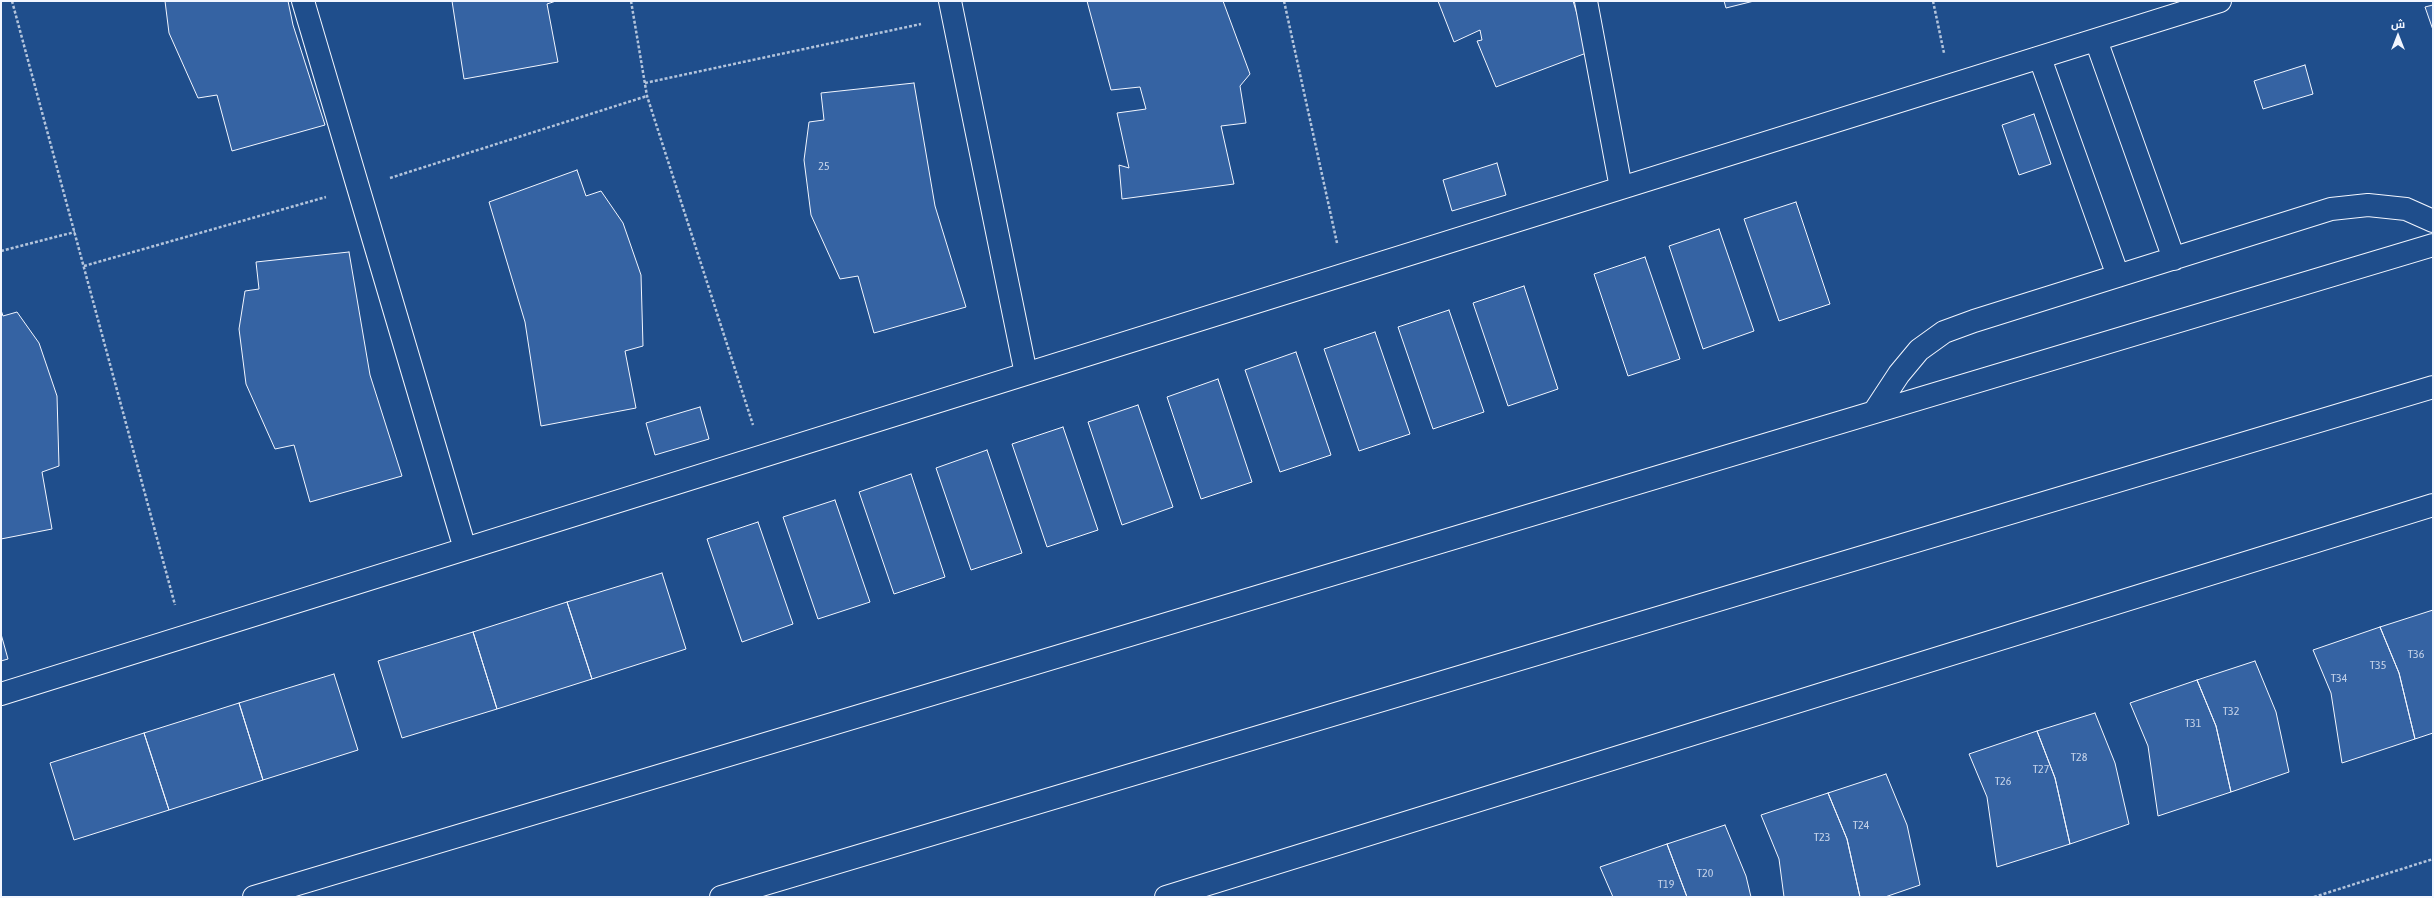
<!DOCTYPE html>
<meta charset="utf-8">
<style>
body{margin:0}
#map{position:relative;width:2434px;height:898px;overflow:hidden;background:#1f4e8c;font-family:"Asap Condensed",Cairo,sans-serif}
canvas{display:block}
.frame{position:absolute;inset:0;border:2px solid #f2f6ff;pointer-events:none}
.north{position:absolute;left:2378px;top:16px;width:40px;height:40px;-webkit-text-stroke:3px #1f4e8c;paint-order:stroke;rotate:0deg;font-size:11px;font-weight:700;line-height:16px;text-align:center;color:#f2f6ff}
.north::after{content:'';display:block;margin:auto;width:14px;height:18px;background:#f2f6ff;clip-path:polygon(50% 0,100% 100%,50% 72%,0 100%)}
</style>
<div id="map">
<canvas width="2434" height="898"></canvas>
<div class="frame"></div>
<div class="north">ش</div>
</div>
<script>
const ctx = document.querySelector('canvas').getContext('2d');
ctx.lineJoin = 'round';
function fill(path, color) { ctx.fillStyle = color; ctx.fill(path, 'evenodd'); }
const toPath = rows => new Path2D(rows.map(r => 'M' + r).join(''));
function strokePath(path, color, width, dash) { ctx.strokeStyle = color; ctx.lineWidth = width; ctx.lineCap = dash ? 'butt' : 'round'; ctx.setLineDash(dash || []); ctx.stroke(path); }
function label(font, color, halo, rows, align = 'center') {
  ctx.font = font + ' "Asap Condensed",sans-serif'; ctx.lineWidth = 3; ctx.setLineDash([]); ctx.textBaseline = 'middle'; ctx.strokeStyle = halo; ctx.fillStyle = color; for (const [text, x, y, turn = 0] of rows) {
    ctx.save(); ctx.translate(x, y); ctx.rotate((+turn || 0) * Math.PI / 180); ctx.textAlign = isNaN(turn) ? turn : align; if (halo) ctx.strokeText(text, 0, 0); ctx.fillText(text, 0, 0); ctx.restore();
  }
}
const building = toPath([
 [165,1,288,1,293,25,325,125,232,151,217,95,198,98,169,33,165,1],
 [452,1,556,1,547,4,558,62,464,79,452,1],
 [1087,1,1223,1,1250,74,1240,86,1246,123,1221,126,1234,184,1122,199,1119,165,1129,168,1117,113,1146,109,1140,87,1111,90,1087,1],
 [1438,1,1573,1,1589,52,1496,87,1477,41,1482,40,1480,30,1454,42,1438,1],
 [1724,1,1754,1,1726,8,1724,1],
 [2433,5,2433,30,2425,7,2433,5],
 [2305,65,2313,94,2263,109,2254,81,2305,65],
 [914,83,935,206,966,307,874,333,858,276,840,279,811,215,804,160,809,122,824,120,821,93,914,83],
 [2034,114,2051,164,2019,175,2002,125,2034,114],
 [1497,163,1506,195,1452,211,1443,180,1497,163],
 [577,170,586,196,601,191,623,223,641,275,643,346,625,351,636,408,541,426,525,322,489,202,577,170],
 [1796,202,1830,304,1779,321,1744,219,1796,202],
 [1719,229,1754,331,1703,349,1669,246,1719,229],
 [349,252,370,375,402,476,310,502,294,445,275,449,246,384,239,329,245,291,259,289,256,262,349,252],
 [1645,257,1680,359,1628,376,1594,274,1645,257],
 [1524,286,1558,389,1508,406,1473,303,1524,286],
 [1,310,3,316,17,312,39,343,57,396,59,466,42,472,52,529,1,539,1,310],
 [1449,310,1484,412,1433,429,1398,327,1449,310],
 [1375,332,1410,434,1359,451,1324,349,1375,332],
 [1296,352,1331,455,1280,472,1245,370,1296,352],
 [1218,379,1252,482,1201,499,1167,397,1218,379],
 [1138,405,1173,507,1122,525,1088,422,1138,405],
 [700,407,709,439,655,455,646,423,700,407],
 [1063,427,1098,530,1047,547,1012,444,1063,427],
 [987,450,1022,553,971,570,936,468,987,450],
 [911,474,945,577,894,594,859,492,911,474],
 [835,500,870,602,818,619,783,517,835,500],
 [758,522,793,624,742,642,707,539,758,522],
 [662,573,686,649,592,679,567,602,662,573],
 [567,602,592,679,497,709,473,632,567,602],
 [2433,610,2433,733,2415,739,2399,673,2380,627,2433,610],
 [2380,627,2399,673,2415,739,2342,763,2331,693,2313,650,2380,627],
 [473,632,497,709,402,738,378,661,473,632],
 [1,634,8,659,1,661,1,634],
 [2255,661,2276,712,2289,772,2231,792,2216,726,2197,680,2255,661],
 [334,674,358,750,263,780,239,703,334,674],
 [2197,680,2216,726,2231,792,2158,816,2148,746,2130,703,2197,680],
 [239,703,263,780,169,810,144,733,239,703],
 [2095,713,2115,763,2129,824,2070,844,2055,778,2037,731,2095,713],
 [2037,731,2055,778,2070,844,1997,867,1987,797,1969,754,2037,731],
 [144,733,169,810,74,840,50,763,144,733],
 [1886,774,1907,825,1920,885,1885,897,1860,897,1847,839,1828,793,1886,774],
 [1828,793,1847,839,1860,897,1784,897,1779,859,1761,815,1828,793],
 [1725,825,1746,876,1751,897,1687,897,1667,844,1725,825],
 [1667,844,1687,897,1613,897,1600,867,1667,844]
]);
fill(building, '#3563a3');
strokePath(building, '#f2f6ff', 1);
const minor = toPath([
 [303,1,465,549],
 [950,1,1026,374],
 [1586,1,1621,188],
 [2096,40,2174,259],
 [2040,58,2118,276],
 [1874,412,1899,374,1919,350,1944,332,1974,321,2331,209,2368,205,2406,209,2433,221],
 [1,694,2220,1],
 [254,897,2433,245],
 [721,897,2433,387],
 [1166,897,2433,505]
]);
strokePath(minor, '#f2f6ff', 24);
strokePath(toPath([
 [12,1,175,605],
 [631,1,647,96,753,425],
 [1284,1,1337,243],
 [1933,1,1944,53],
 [645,83,921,24],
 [390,178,647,96],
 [1,251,75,232],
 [84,266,326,197],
 [2314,897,2433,859]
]), '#b3c4dc', 2.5, [3, 2]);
strokePath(minor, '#1f4e8c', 22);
label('12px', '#c3d1e8', null, [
 ["25",824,166],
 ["T36",2416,654],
 ["T35",2378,665],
 ["T34",2339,678],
 ["T32",2231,711],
 ["T31",2193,723],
 ["T28",2079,757],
 ["T27",2041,769],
 ["T26",2003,781],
 ["T24",1861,825],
 ["T23",1822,837],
 ["T20",1705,873],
 ["T19",1666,884]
]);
</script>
